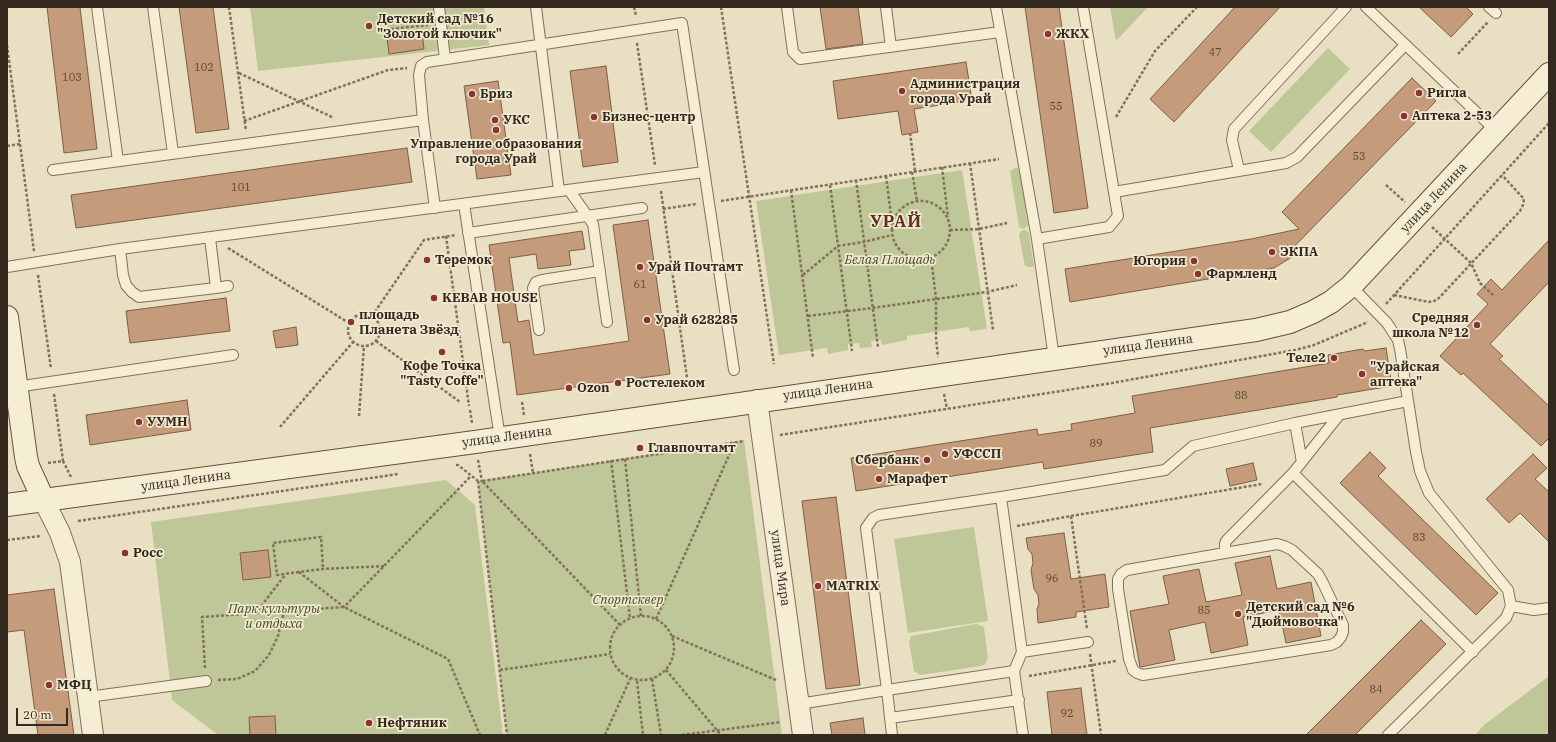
<!DOCTYPE html>
<meta charset="utf-8">
<style>
body{margin:0}
#map{position:relative;width:1556px;height:742px;overflow:hidden;background:#e9dfc2;font-family:"IBM Plex Serif",serif}
canvas{display:block}
.frame{position:absolute;inset:0;border:8px solid #33291e;pointer-events:none}
.scale{position:absolute;left:16px;top:708px;width:52px;height:18px;box-sizing:border-box;border:2px solid #33291e;border-top:0;padding-left:5px;font-size:12px;line-height:14px;white-space:nowrap;color:#33291e;-webkit-text-stroke:3px #f2e9d1;paint-order:stroke}
</style>
<div id="map">
<canvas width="1556" height="742"></canvas>
<div class="frame"></div>
<div class="scale">20 m</div>
</div>
<script>
const ctx = document.querySelector('canvas').getContext('2d');
ctx.lineJoin = 'round';
function fill(path, color) { ctx.fillStyle = color; ctx.fill(path, 'evenodd'); }
const toPath = rows => new Path2D(rows.map(r => 'M' + r).join(''));
function strokePath(path, color, width, dash) { ctx.strokeStyle = color; ctx.lineWidth = width; ctx.lineCap = dash ? 'butt' : 'round'; ctx.setLineDash(dash || []); ctx.stroke(path); }
function label(font, color, halo, rows, align = 'center') {
  ctx.font = font + ' "IBM Plex Serif",serif'; ctx.lineWidth = 3.5; ctx.setLineDash([]); ctx.textBaseline = 'middle'; ctx.strokeStyle = halo; ctx.fillStyle = color; for (const [text, x, y, turn = 0] of rows) {
    ctx.save(); ctx.translate(x, y); ctx.rotate((+turn || 0) * Math.PI / 180); ctx.textAlign = isNaN(turn) ? turn : align; if (halo) ctx.strokeText(text, 0, 0); ctx.fillText(text, 0, 0); ctx.restore();
  }
}
fill(toPath([
 [250,7,484,7,489,45,258,71],
 [1110,7,1148,7,1116,41],
 [1328,48,1350,69,1271,152,1249,131],
 [1017,167,1020,172,1028,226,1023,229,1019,227,1010,171],
 [962,170,987,329,970,331,969,327,907,336,907,340,882,345,881,340,871,341,872,347,860,348,859,343,848,344,848,350,828,354,827,348,779,355,756,201],
 [1025,230,1029,233,1034,267,1031,267,1025,266,1019,235,1021,231],
 [744,440,782,735,507,735,478,481],
 [446,480,475,505,503,735,218,735,172,700,151,522],
 [974,527,988,621,908,633,894,539],
 [976,624,982,626,984,628,988,658,985,664,981,666,920,675,914,671,909,642,911,636],
 [1549,676,1549,735,1475,735,1484,725]
]), '#bfc697');
const building = toPath([
 [47,7,80,7,97,149,64,153,47,7],
 [179,7,213,7,229,129,196,133,179,7],
 [820,7,858,7,863,44,826,49,820,7],
 [1025,7,1059,7,1088,208,1054,213,1025,7],
 [1235,7,1280,7,1174,122,1150,99,1235,7],
 [1419,7,1466,7,1473,14,1451,37,1419,7],
 [422,32,424,49,389,54,387,37,422,32],
 [966,62,972,100,914,109,918,132,902,135,898,111,838,119,833,81,966,62],
 [606,66,618,162,583,167,570,71,606,66],
 [1412,78,1436,101,1288,253,1292,257,1274,268,1070,302,1065,269,1251,239,1299,229,1282,212,1412,78],
 [498,81,511,175,477,179,464,86,498,81],
 [407,148,412,182,76,228,71,195,407,148],
 [648,220,670,374,517,395,510,342,503,343,489,245,582,231,585,249,569,251,571,265,538,269,536,254,509,258,518,322,529,320,534,355,629,341,613,225,648,220],
 [1549,240,1549,282,1490,344,1503,356,1499,359,1549,406,1549,438,1541,446,1463,373,1461,375,1440,356,1488,304,1477,294,1491,279,1502,290,1549,240],
 [226,298,230,331,130,343,126,311,226,298],
 [296,327,298,345,276,348,273,331,296,327],
 [1386,348,1392,386,1337,395,1337,397,1150,428,1153,452,1044,469,1043,462,856,491,851,458,1037,429,1038,435,1072,430,1071,424,1135,413,1132,396,1329,363,1328,355,1363,349,1364,351,1386,348],
 [187,400,191,430,90,445,86,415,187,400],
 [1370,452,1386,468,1378,476,1498,593,1476,615,1340,483,1370,452],
 [1533,454,1547,468,1535,479,1549,492,1549,542,1520,513,1509,523,1486,499,1533,454],
 [1253,463,1257,480,1230,486,1226,469,1253,463],
 [836,497,860,685,826,689,802,501,836,497],
 [1064,533,1071,579,1105,574,1109,607,1076,612,1076,617,1038,623,1037,609,1039,604,1038,595,1034,589,1031,570,1033,563,1032,554,1028,549,1026,538,1064,533],
 [268,550,271,577,243,580,240,553,268,550],
 [1270,556,1277,589,1311,582,1321,636,1286,643,1279,610,1243,617,1248,645,1211,653,1205,622,1169,630,1175,660,1140,667,1130,611,1169,604,1163,576,1199,569,1206,602,1242,595,1235,563,1270,556],
 [54,589,74,735,38,735,24,630,7,632,7,595,54,589],
 [1421,620,1446,644,1355,735,1306,735,1421,620],
 [1081,688,1087,735,1052,735,1047,692,1081,688],
 [275,716,276,735,250,735,249,717,275,716],
 [863,718,865,735,832,735,830,723,863,718]
]);
fill(building, '#c49c7b');
strokePath(building, '#7f5d43', 1);
const lane = toPath([
 [97,7,118,161],
 [153,7,173,153],
 [439,7,445,59],
 [536,7,559,191],
 [787,7,793,52,800,59,1000,32],
 [886,7,891,47],
 [996,7,1037,239,1054,358],
 [1366,7,1496,131],
 [1489,7,1496,13],
 [53,170,423,120],
 [1239,170,1232,140,1234,129,1346,7],
 [569,190,593,224,607,322],
 [1114,192,1286,163,1297,157,1405,45],
 [464,204,500,438],
 [435,208,423,120,419,75,421,66,427,62,682,23,734,370],
 [468,233,642,208],
 [1037,239,1109,227,1118,216,1083,7],
 [120,249,123,275,126,285,132,292,139,297,216,288,210,238],
 [7,267,120,249,704,172],
 [1351,286,1387,323,1398,340,1400,349,1416,452,1420,471,1429,493,1508,590,1511,606,1506,618,1388,735],
 [216,288,228,286],
 [539,330,533,288,536,282,542,280,600,271],
 [16,387,233,355],
 [1340,414,1293,473,1473,652],
 [1295,423,1302,462],
 [1225,553,1277,544,1284,546,1292,550,1318,574,1323,583,1343,625,1343,632,1341,637,1337,642,1331,645,1143,675,1137,673,1133,670,1129,659,1118,589,1118,579,1121,574,1127,570,1225,553,1225,544,1226,541,1293,473],
 [1511,606,1534,610,1549,608],
 [1022,652,1088,642],
 [1014,671,1023,735],
 [88,697,206,681],
 [799,704,887,690,866,528,873,518,879,515,1001,497,1165,470,1193,446,1295,423,1408,401],
 [890,718,1019,700],
 [892,735,887,690,1014,671,1022,652,1001,497]
]);
const street = toPath([
 [757,400,803,735],
 [44,501,60,533,70,562,93,735]
]);
const secondary = toPath([
 [7,317,26,457,28,466,44,501],
 [7,505,475,442,1256,330,1290,322,1313,312,1331,302,1351,286,1549,74]
]);
strokePath(lane, '#82715b', 12);
strokePath(street, '#82715b', 22);
strokePath(secondary, '#63523e', 24);
strokePath(toPath([
 [229,7,246,131],
 [634,7,636,16],
 [721,7,774,364],
 [381,30,428,25],
 [637,43,655,165],
 [7,45,34,251],
 [1458,54,1488,22],
 [239,73,334,118],
 [1116,117,1155,51,1197,7],
 [244,121,388,70,407,68],
 [910,133,915,171],
 [7,146,20,144],
 [970,163,993,330],
 [942,167,948,217],
 [912,172,917,201],
 [886,176,892,223],
 [856,180,878,347],
 [830,185,852,351],
 [1386,185,1405,202],
 [791,190,813,358],
 [661,191,687,378],
 [721,201,999,159],
 '892 230a29 29 0 1 1 58 0a29 29 0 1 1-58 0Z',
 [663,209,696,204],
 [1432,227,1471,263,1480,283,1493,295],
 [950,230,979,229,1007,223],
 [446,236,469,406],
 [228,248,349,323],
 [931,257,936,299,936,338,938,357],
 [38,275,51,369],
 [803,275,838,246,864,242,892,235],
 [1394,295,1429,302,1434,301,1439,298,1520,211,1523,205,1524,199,1502,175],
 [1386,304,1549,123],
 '348 330a16 16 0 1 1 32 0a16 16 0 1 1-32 0Z',
 [372,316,424,240,456,235],
 [808,316,872,308,987,292,1017,285],
 [376,341,460,402],
 [54,394,63,461],
 [944,394,947,409],
 [522,402,524,415],
 [470,410,472,423],
 [359,416,364,346],
 [280,427,353,342],
 [780,435,1112,383,1295,350,1314,345,1368,322],
 [530,454,533,473],
 [625,459,641,616],
 [478,460,482,481,478,481,507,735],
 [611,460,630,618],
 [48,463,63,461,71,477],
 [456,465,458,465,478,481],
 [1071,516,1262,484],
 [78,521,398,474],
 [1017,526,1071,516,1087,629],
 [7,540,40,536],
 [384,566,323,569,299,572,344,607,384,566,471,476],
 [299,572,277,575,273,543,321,537,323,569],
 [255,614,285,575],
 '610 648a32 32 0 1 1 64 0a32 32 0 1 1-64 0Z',
 [656,619,735,442],
 [620,625,482,481,744,441],
 [672,636,776,680],
 [1090,654,1101,735],
 [205,668,202,617,344,607,448,659,480,735],
 [500,670,610,654],
 [666,670,721,735],
 [1029,676,1116,661],
 [652,679,661,735],
 [218,680,237,679,255,671,269,655,278,636,284,612],
 [637,681,643,735],
 [605,735,630,679],
 [682,735,781,722]
]), '#82715b', 2.5, [3, 2]);
strokePath(lane, '#f5edd4', 10);
strokePath(street, '#f5edd4', 20);
strokePath(secondary, '#f5edd4', 22);
for (const [x, y, r, color] of [
 [369,26,4,"#8b3330"],
 [1048,34,4,"#8b3330"],
 [902,91,4,"#8b3330"],
 [1419,93,4,"#8b3330"],
 [472,94,4,"#8b3330"],
 [1404,116,4,"#8b3330"],
 [594,117,4,"#8b3330"],
 [495,120,4,"#8b3330"],
 [496,130,4,"#8b3330"],
 [1272,252,4,"#8b3330"],
 [427,260,4,"#8b3330"],
 [1194,261,4,"#8b3330"],
 [640,267,4,"#8b3330"],
 [1198,274,4,"#8b3330"],
 [434,298,4,"#8b3330"],
 [647,320,4,"#8b3330"],
 [351,322,4,"#8b3330"],
 [1477,325,4,"#8b3330"],
 [442,352,4,"#8b3330"],
 [1334,358,4,"#8b3330"],
 [1362,374,4,"#8b3330"],
 [618,383,4,"#8b3330"],
 [569,388,4,"#8b3330"],
 [139,422,4,"#8b3330"],
 [640,448,4,"#8b3330"],
 [945,454,4,"#8b3330"],
 [927,460,4,"#8b3330"],
 [879,479,4,"#8b3330"],
 [125,553,4,"#8b3330"],
 [818,586,4,"#8b3330"],
 [1238,614,4,"#8b3330"],
 [49,685,4,"#8b3330"],
 [369,723,4,"#8b3330"]
]) { const dot = new Path2D(); dot.arc(x, y, r, 0, 2 * Math.PI); ctx.fillStyle = color; ctx.fill(dot); strokePath(dot, '#f2e9d1', 1.5); }
label('11px', '#574635', null, [
 ["47",1215,53],
 ["102",204,68],
 ["103",72,78],
 ["55",1056,107],
 ["53",1359,157],
 ["101",241,188],
 ["61",640,285],
 ["88",1241,396],
 ["89",1096,444],
 ["83",1419,538],
 ["96",1052,579],
 ["85",1204,611],
 ["84",1376,690],
 ["92",1067,714]
]);
label('bold 13px', '#33291e', '#f2e9d1', [
 ["Детский сад №16",377,19],
 ["\"Золотой ключик\"",377,34],
 ["ЖКХ",1056,34],
 ["Администрация",910,84],
 ["города Урай",910,99],
 ["Ригла",1427,93],
 ["Бриз",480,94],
 ["Аптека 2-53",1412,116],
 ["Бизнес-центр",602,117],
 ["УКС",503,120],
 ["Управление образования",496,144,"center"],
 ["города Урай",496,159,"center"],
 ["ЭКПА",1280,252],
 ["Теремок",435,260],
 ["Югория",1186,261,"right"],
 ["Урай Почтамт",648,267],
 ["Фармленд",1206,274],
 ["KEBAB HOUSE",442,298],
 ["площадь",359,315],
 ["Планета Звёзд",359,330],
 ["Средняя",1469,318,"right"],
 ["школа №12",1469,333,"right"],
 ["Урай 628285",655,320],
 ["Теле2",1326,358,"right"],
 ["Кофе Точка",442,366,"center"],
 ["\"Tasty Coffe\"",442,381,"center"],
 ["\"Урайская",1370,367],
 ["аптека\"",1370,382],
 ["Ростелеком",626,383],
 ["Ozon",577,388],
 ["УУМН",147,422],
 ["Главпочтамт",648,448],
 ["УФССП",953,454],
 ["Сбербанк",919,460,"right"],
 ["Марафет",887,479],
 ["Росс",133,553],
 ["MATRIX",826,586],
 ["Детский сад №6",1246,607],
 ["\"Дюймовочка\"",1246,622],
 ["МФЦ",57,685],
 ["Нефтяник",377,723]
], 'left');
label('13px', '#33291e', '#f2e9d1', [
 ["улица Ленина",1434,198,-47],
 ["улица Ленина",1148,345,-8],
 ["улица Ленина",828,390,-8],
 ["улица Ленина",507,437,-8],
 ["улица Ленина",186,481,-8],
 ["улица Мира",780,568,82]
]);
label('italic 13px', '#424d26', '#f2e9d1', [
 ["Белая Площадь",890,260],
 ["Спортсквер",628,600],
 ["Парк культуры",274,609],
 ["и отдыха",274,624]
]);
ctx.letterSpacing = '1px';
label('bold 17px', '#5b2f21', '#f2e9d1', [
 ["УРАЙ",896,222]
]);
ctx.letterSpacing = '0px';
</script>
